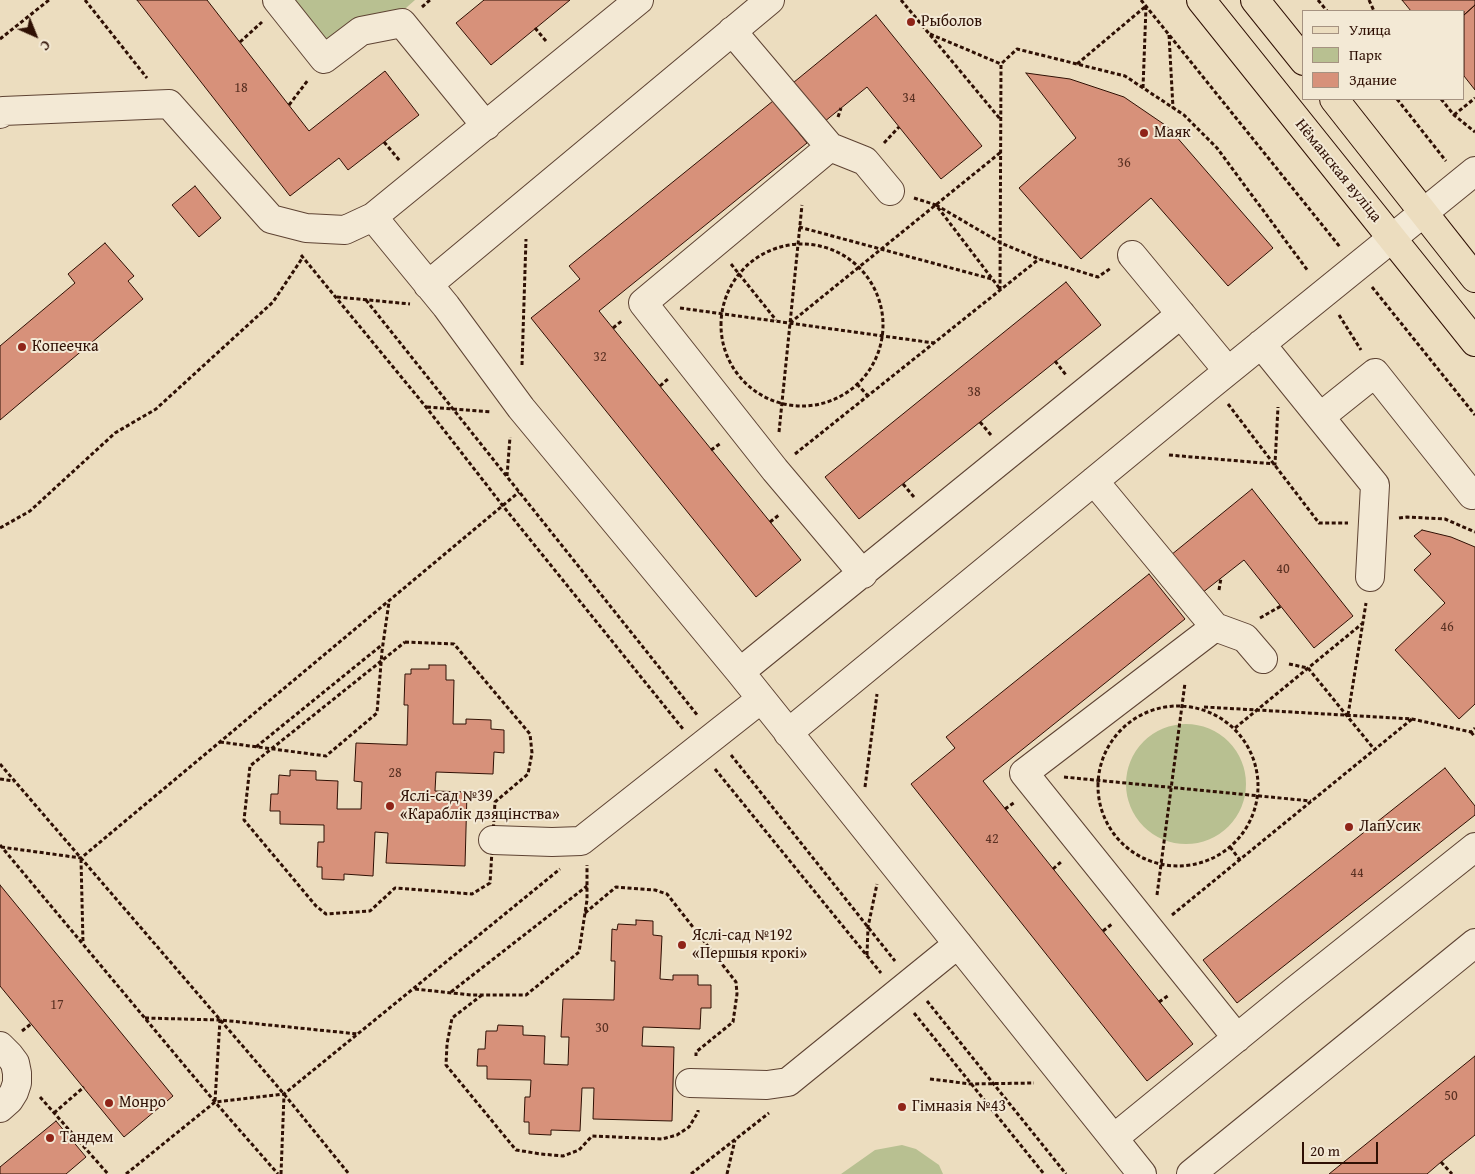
<!DOCTYPE html>
<meta charset="utf-8">
<style>
body{margin:0}
#map{position:relative;width:1475px;height:1174px;overflow:hidden;background:#ecddbf;font-family:"Gentium Book Plus",serif}
canvas{display:block}
.legend{position:absolute;left:1302px;top:10px;width:162px;height:90px;box-sizing:border-box;background:#f3e9d5;border:1px solid #a59281;margin:0;padding:6px 9px;list-style:none;font-size:15px;color:#2f1004}
.legend li{display:flex;align-items:center;gap:10px;height:25px}
.legend b{width:25px;border:1px solid #a59281}
.north{position:absolute;left:10px;top:10px;width:50px;height:50px;-webkit-text-stroke:4px #f3e9d5;paint-order:stroke;rotate:136deg;font-size:14px;font-weight:700;line-height:20px;text-align:center;color:#2f1004}
.north::after{content:'';display:block;margin:auto;width:18px;height:22px;background:#2f1004;clip-path:polygon(50% 0,100% 100%,50% 72%,0 100%)}
.scale{position:absolute;left:1302px;top:1142px;width:76px;height:22px;box-sizing:border-box;border:2px solid #2f1004;border-top:0;padding-left:6px;font-size:15px;line-height:18px;white-space:nowrap;color:#2f1004;-webkit-text-stroke:4px #f3e9d5;paint-order:stroke}
</style>
<div id="map">
<canvas width="1475" height="1174"></canvas>
<ul class="legend">
<li><b style="height:6px;background:#ecddbf"></b>Улица</li>
<li><b style="height:14px;background:#b8c091"></b>Парк</li>
<li><b style="height:14px;background:#d7917a"></b>Здание</li>
</ul>
<div class="north">С</div>
<div class="scale">20 m</div>
</div>
<script>
const ctx = document.querySelector('canvas').getContext('2d');
ctx.lineJoin = 'round';
function fill(path, color) { ctx.fillStyle = color; ctx.fill(path, 'evenodd'); }
const toPath = rows => new Path2D(rows.map(r => 'M' + r).join(''));
function strokePath(path, color, width, dash) { ctx.strokeStyle = color; ctx.lineWidth = width; ctx.lineCap = dash ? 'butt' : 'round'; ctx.setLineDash(dash || []); ctx.stroke(path); }
function label(font, color, halo, rows, align = 'center') {
  ctx.font = font + ' "Gentium Book Plus",serif'; ctx.lineWidth = 4; ctx.setLineDash([]); ctx.textBaseline = 'middle'; ctx.strokeStyle = halo; ctx.fillStyle = color; for (const [text, x, y, turn = 0] of rows) {
    ctx.save(); ctx.translate(x, y); ctx.rotate((+turn || 0) * Math.PI / 180); ctx.textAlign = isNaN(turn) ? turn : align; if (halo) ctx.strokeText(text, 0, 0); ctx.fillText(text, 0, 0); ctx.restore();
  }
}
fill(toPath([
 [287,0,415,0,398,15,323,43],
 '1126 784a60 60 0 1 1 120 0a60 60 0 1 1-120 0Z',
 [902,1145,916,1149,939,1165,943,1174,841,1174,875,1150]
]), '#b8c091');
const building = toPath([
 [137,0,207,0,309,131,385,71,419,115,348,170,339,158,290,196,137,0],
 [484,0,570,0,491,65,456,23,484,0],
 [1402,0,1475,0,1475,5,1464,15,1464,11,1411,11,1402,0],
 [1475,5,1475,90,1464,76,1464,15,1475,5],
 [876,15,982,146,941,179,867,87,819,126,788,87,876,15],
 [1026,73,1070,79,1124,97,1168,127,1273,248,1228,286,1151,198,1081,259,1019,188,1076,138,1026,73],
 [773,101,807,143,599,311,801,560,756,597,531,318,580,279,569,266,773,101],
 [195,186,221,218,199,237,172,205,195,186],
 [105,243,134,276,128,281,143,299,0,420,0,346,75,283,68,274,105,243],
 [1066,282,1101,325,859,519,825,477,1066,282],
 [1252,489,1353,616,1314,648,1244,560,1202,593,1171,555,1252,489],
 [1422,530,1451,537,1475,547,1475,704,1459,719,1395,650,1445,603,1414,570,1431,554,1414,536,1422,530],
 [1149,574,1185,619,983,781,1193,1044,1147,1081,911,784,955,748,946,737,1149,574],
 [429,665,446,665,446,680,454,680,453,724,466,724,466,719,491,720,491,729,504,730,504,753,494,752,493,774,436,772,435,791,467,792,465,866,386,863,388,833,375,832,373,876,344,874,344,880,322,879,322,867,317,867,318,842,324,842,324,825,280,824,280,811,270,811,271,794,278,794,279,775,290,776,290,770,316,771,316,780,338,781,337,809,361,809,362,782,354,781,356,743,407,745,408,705,404,705,405,674,411,674,411,669,429,669,429,665],
 [1445,768,1475,806,1475,815,1237,1003,1203,960,1445,768],
 [0,885,173,1096,124,1137,0,986,0,885],
 [636,920,653,921,653,935,662,936,660,979,673,980,673,975,698,975,698,985,711,985,711,1008,701,1008,700,1029,643,1027,642,1046,674,1047,672,1121,593,1119,594,1088,582,1088,580,1131,551,1130,551,1135,529,1134,529,1122,524,1122,525,1097,530,1097,531,1080,487,1079,487,1066,477,1066,478,1049,485,1049,486,1031,497,1031,498,1025,523,1026,523,1035,545,1036,544,1064,568,1065,569,1037,561,1037,563,999,614,1000,615,961,611,961,612,929,617,930,618,924,636,925,636,920],
 [1475,1056,1475,1135,1441,1162,1427,1174,1329,1174,1475,1056],
 [56,1121,86,1157,66,1174,0,1174,0,1167,56,1121]
]);
fill(building, '#d7917a');
strokePath(building, '#2f1004', 1);
const minor = toPath([
 [277,0,324,59,361,31,402,23,486,126],
 [732,31,830,147],
 [0,114,3,111,169,104,271,219,306,228,345,230,373,217,639,0],
 [373,217,446,306,521,408,740,672,1142,1174],
 [1132,255,1228,371],
 [428,285,770,0],
 [1261,344,1375,485,1370,577],
 [1320,417,1375,373,1472,495],
 [1094,481,1215,627],
 [863,574,775,470,643,303,830,147,865,161,890,191],
 [740,672,1181,314],
 [788,733,1212,384,1475,171],
 [493,840,552,842,581,841,761,699],
 [1237,1038,1024,773,1215,627,1245,638,1263,659],
 [0,1046,9,1055,15,1063,17,1073,17,1083,14,1092,9,1100,0,1108],
 [690,1083,767,1085,788,1082,958,944],
 [1114,1138,1293,992,1475,847],
 [1191,1174,1475,943]
]);
const major = toPath([
 [1201,0,1475,342],
 [1255,0,1304,61],
 [1334,99,1475,278]
]);
strokePath(minor, '#5e4333', 30);
strokePath(major, '#2f1004', 30);
strokePath(toPath([
 [85,0,147,78],
 [901,0,1001,120],
 [1141,0,1340,247],
 [1318,0,1327,11],
 [1369,0,1374,11],
 [422,7,430,0],
 [535,28,546,41],
 [930,34,1001,64],
 [1169,35,1173,108],
 [0,39,49,0],
 [240,42,262,22],
 [1077,64,1146,6],
 [1143,88,1146,7],
 [1397,99,1446,161],
 [1441,99,1454,115,1475,132],
 [289,105,308,80],
 [1454,115,1475,98],
 [838,117,841,108],
 [384,142,400,161],
 [884,143,899,127],
 [914,198,936,205,1000,289],
 [936,205,1001,243,1039,259,1098,277,1111,268],
 [799,227,992,279],
 '721 325a81 81 0 1 1 162 0a81 81 0 1 1-162 0Z',
 [301,255,426,407,503,506,683,729],
 [731,264,776,320],
 [1372,287,1475,415],
 [1000,290,1001,64,1017,49,1125,76,1184,115,1217,148,1308,271],
 [337,297,410,304],
 [366,300,698,716],
 [680,308,934,343],
 [1339,315,1361,350],
 [790,323,1001,152],
 [613,328,623,320],
 [1055,361,1066,375],
 [522,365,526,239],
 [857,384,868,396],
 [660,386,669,378],
 [1228,404,1319,523,1348,523],
 [427,407,491,412],
 [980,422,991,435],
 [779,432,802,205],
 [711,450,721,443],
 [795,454,1039,259],
 [1169,455,1275,464,1278,407],
 [507,476,510,437],
 [903,484,914,497],
 [1399,518,1407,517,1445,519,1475,532],
 [770,522,779,515],
 [0,528,30,511,115,433,156,409,273,302,303,257],
 [1219,590,1221,578],
 [1260,618,1281,606],
 [405,642,454,644,530,734,532,753,528,774,495,802,490,883,472,894,395,888,370,911,326,914,316,906,244,820,250,766,405,642],
 [1289,664,1308,668,1374,749],
 '1098 786a80 80 0 1 1 160 0a80 80 0 1 1-160 0Z',
 [1204,707,1412,719,1471,732,1475,728],
 [1348,715,1366,603],
 [1235,728,1363,623],
 [1471,732,1475,737],
 [220,742,326,756,377,713,382,651,389,602],
 [256,747,383,644],
 [731,755,895,961],
 [0,764,284,1094,349,1174],
 [715,769,881,973],
 [1064,777,1311,801],
 [0,779,14,781],
 [865,787,877,694],
 [1005,809,1015,802],
 [0,845,215,1102,278,1174],
 [1,847,81,858,519,492],
 [1230,847,1240,860],
 [81,859,83,943],
 [1053,869,1062,861],
 [1157,895,1185,683],
 [585,913,616,887,655,890,667,894,736,982,737,994,733,1022,696,1052,696,1056],
 [1172,915,1412,719],
 [1103,931,1112,924],
 [867,955,868,927,877,884],
 [415,989,471,995,526,995,579,952,587,900,587,865],
 [451,992,587,886],
 [482,995,452,1018,447,1044,446,1065,516,1150,541,1154,563,1156,579,1150,592,1136,662,1139,677,1135,689,1127,698,1112,698,1110],
 [927,1001,1066,1174],
 [1159,1002,1169,995],
 [914,1013,1044,1174],
 [145,1018,220,1020,358,1034],
 [22,1031,31,1024],
 [930,1079,971,1084,1034,1083],
 [40,1097,108,1174],
 [215,1101,220,1020],
 [54,1113,84,1087],
 [1441,1162,1452,1174],
 [126,1174,215,1102,284,1094,560,869],
 [281,1174,284,1095],
 [691,1174,769,1113],
 [727,1174,735,1140]
]), '#2f1004', 3, [4, 2.5]);
strokePath(minor, '#f3e9d5', 28);
strokePath(major, '#ecddbf', 28);
for (const [x, y, r, color] of [
 [911,22,5,"#8f2418"],
 [1144,133,5,"#8f2418"],
 [22,347,5,"#8f2418"],
 [390,806,5,"#8f2418"],
 [1349,827,5,"#8f2418"],
 [682,945,5,"#8f2418"],
 [109,1103,5,"#8f2418"],
 [902,1107,5,"#8f2418"],
 [50,1138,5,"#8f2418"]
]) { const dot = new Path2D(); dot.arc(x, y, r, 0, 2 * Math.PI); ctx.fillStyle = color; ctx.fill(dot); strokePath(dot, '#f3e9d5', 2); }
label('14px', '#593022', null, [
 ["18",241,88],
 ["34",909,98],
 ["36",1124,163],
 ["32",600,357],
 ["38",974,392],
 ["40",1283,569],
 ["46",1447,627],
 ["28",395,773],
 ["42",992,839],
 ["44",1357,873],
 ["17",57,1005],
 ["30",602,1028],
 ["50",1451,1096]
]);
label('16px', '#2f1004', '#f3e9d5', [
 ["Рыболов",921,22],
 ["Маяк",1154,133],
 ["Копеечка",32,347],
 ["Яслі-сад №39",400,797],
 ["«Караблік дзяцінства»",400,815],
 ["ЛапУсик",1359,827],
 ["Яслі-сад №192",692,936],
 ["«Першыя крокі»",692,954],
 ["Монро",119,1103],
 ["Гімназія №43",912,1107],
 ["Тандем",60,1138]
], 'left');
label('16px', '#2f1004', '#f3e9d5', [
 ["Нёманская вуліца",1338,171,51]
]);
</script>
